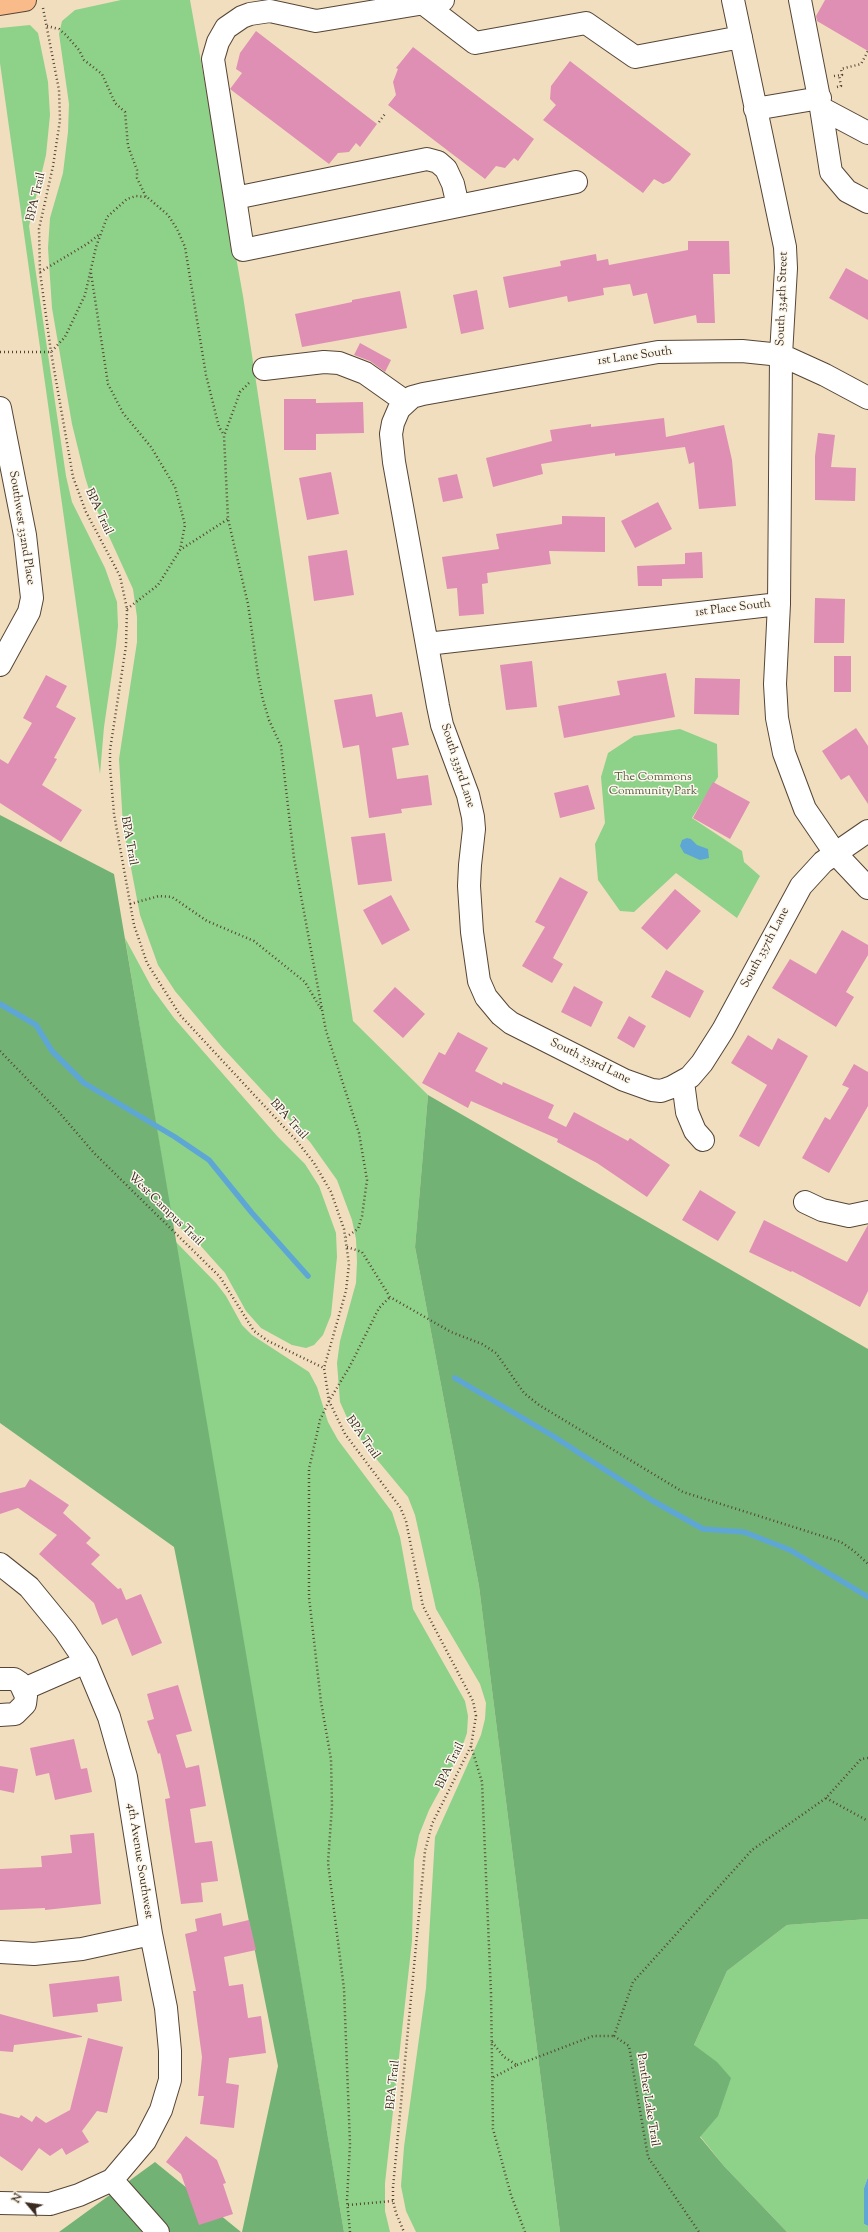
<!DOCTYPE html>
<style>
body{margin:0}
#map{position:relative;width:868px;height:2232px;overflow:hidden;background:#f1debf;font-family:"Sorts Mill Goudy",serif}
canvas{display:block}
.north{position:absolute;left:8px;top:2184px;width:40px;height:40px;-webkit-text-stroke:3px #fbf7ec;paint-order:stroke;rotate:299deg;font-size:11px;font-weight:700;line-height:16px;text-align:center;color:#3b2a1e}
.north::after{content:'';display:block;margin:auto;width:14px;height:18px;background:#3b2a1e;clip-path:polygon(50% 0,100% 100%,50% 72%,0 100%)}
</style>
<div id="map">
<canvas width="868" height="2232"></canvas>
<div class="north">N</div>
</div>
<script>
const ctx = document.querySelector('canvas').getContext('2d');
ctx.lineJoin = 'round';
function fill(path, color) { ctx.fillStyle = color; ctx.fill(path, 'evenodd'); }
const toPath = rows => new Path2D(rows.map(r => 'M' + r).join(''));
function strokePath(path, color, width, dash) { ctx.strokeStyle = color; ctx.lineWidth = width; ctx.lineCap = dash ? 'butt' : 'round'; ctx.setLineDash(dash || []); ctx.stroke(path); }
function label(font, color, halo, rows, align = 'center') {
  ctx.font = font + ' "Sorts Mill Goudy",serif'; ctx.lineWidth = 3; ctx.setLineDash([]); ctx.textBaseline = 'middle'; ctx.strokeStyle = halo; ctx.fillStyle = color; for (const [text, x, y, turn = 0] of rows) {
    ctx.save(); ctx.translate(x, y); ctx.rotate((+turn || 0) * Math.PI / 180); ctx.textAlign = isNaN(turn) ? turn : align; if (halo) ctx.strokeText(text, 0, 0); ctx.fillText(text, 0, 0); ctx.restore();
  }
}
fill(toPath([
 [121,0,190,0,243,296,353,1021,428,1095,415,1247,479,1586,560,2232,416,2232,406,2211,401,2186,404,2147,426,1988,435,1837,481,1735,485,1719,486,1703,480,1684,436,1609,415,1515,408,1497,364,1444,349,1422,340,1402,337,1363,340,1341,356,1283,357,1262,356,1239,352,1220,337,1180,310,1142,222,1047,175,991,158,965,140,915,123,826,119,759,137,642,137,617,133,589,92,499,85,477,72,424,52,308,48,248,50,218,63,173,68,132,69,104,59,34,62,21,75,10],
 [30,25,38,33,48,82,50,115,46,155,29,226,66,476,72,502,105,568,117,602,118,626,116,645,104,727,100,774,0,63,0,28],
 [680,729,717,744,718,777,692,818,742,851,744,862,760,876,737,918,676,873,634,912,620,911,598,880,595,844,605,823,601,777,608,753,634,736],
 [125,938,152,988,174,1018,278,1137,305,1164,319,1186,336,1233,337,1257,331,1315,323,1335,314,1345,306,1348,292,1345,261,1328,246,1311,225,1273,199,1244,172,1221],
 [175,1241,216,1283,226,1296,242,1325,252,1335,309,1372,317,1387,328,1422,338,1440,392,1512,400,1537,413,1609,465,1701,468,1716,467,1733,460,1753,429,1810,419,1835,414,1860,412,1941,385,2183,385,2211,390,2232,344,2232],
 [868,1919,868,2177,864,2188,864,2224,868,2226,868,2232,787,2232,724,2166,700,2136,717,2116,694,2045,727,1971,787,1925]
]), '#8ed189');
fill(toPath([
 [0,815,114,874,344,2232,242,2232,278,2066,174,1547,0,1423],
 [428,1095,868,1349,868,1919,787,1925,727,1971,694,2045,717,2062,731,2078,718,2116,700,2137,724,2166,787,2232,560,2232,479,1586,415,1247],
 [155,2162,241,2232,59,2232]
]), '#72b375');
fill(toPath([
 [687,838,691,839,697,845,708,849,709,858,700,860,684,853,680,846,682,840],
 [868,2177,868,2226,864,2224,864,2188]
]), '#5ea7d5');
strokePath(toPath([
 [0,1004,36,1025,52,1051,84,1083,175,1137,209,1160,252,1213,308,1276],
 [455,1378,553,1436,653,1501,703,1529,744,1532,790,1550,868,1597]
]), '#5ea7d5', 5.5);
fill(toPath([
 [825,0,868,0,868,51,817,21,816,16],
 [256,31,377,124,360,147,356,143,349,152,338,153,329,164,230,89,242,73,236,69,240,53],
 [413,47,534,139,518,161,514,158,505,168,496,166,485,179,388,105,396,95,393,82,398,69,396,68],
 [570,61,691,154,670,181,663,184,654,179,643,193,543,120,556,105,550,99,551,86],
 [688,241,729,241,730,274,713,274,715,323,697,323,696,315,654,324,647,293,633,296,630,284,603,288,604,295,568,302,567,296,509,308,503,277,561,266,560,261,596,254,597,261,608,259,609,265,688,250],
 [846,268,868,280,868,320,829,298],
 [477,290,484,329,461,334,453,295],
 [400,291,407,328,302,347,295,314,352,302,352,300],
 [360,343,391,360,385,372,370,361,354,355],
 [284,399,316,399,316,403,363,402,364,433,316,434,316,450,284,450],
 [664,418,666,437,724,425,732,460,736,506,699,509,694,462,689,464,685,447,615,456,615,453,541,464,543,474,493,487,486,458,552,441,550,430,591,424,591,427],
 [818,433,835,435,831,467,856,468,855,501,815,500,815,456],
 [331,472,339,514,307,520,299,478],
 [457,474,463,498,443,502,438,478],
 [658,502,672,529,635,548,621,521],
 [562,516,605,517,605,552,549,551,551,564,487,573,488,583,482,584,484,614,459,616,457,588,447,589,442,557,499,549,496,534,562,524],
 [347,550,354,595,314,601,308,556],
 [702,552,703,578,662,579,662,586,638,586,637,566,685,564,685,553],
 [815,598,845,599,844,643,814,643],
 [834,656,851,656,851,692,834,692],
 [532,661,537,707,506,710,500,665],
 [666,673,675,717,564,738,558,706,620,695,617,681],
 [46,675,67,686,56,707,76,718,54,758,57,759,42,785,82,810,61,842,0,803,0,759,8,764,32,723,23,718],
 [695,678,740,679,739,715,694,714],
 [372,694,376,717,402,712,409,745,392,748,397,779,428,775,432,805,401,809,402,813,369,818,359,745,343,748,334,700],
 [856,728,868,746,868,804,849,775,841,780,822,751],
 [713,782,750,802,730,839,693,818],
 [588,785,595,809,560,818,554,793],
 [385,833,392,881,358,885,351,837],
 [560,877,588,892,553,958,563,964,552,983,522,966,545,927,535,922],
 [675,889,701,911,667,950,641,928],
 [391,895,410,930,382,945,363,910],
 [842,930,868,945,868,955,846,992,854,997,836,1027,772,988,790,959,816,974],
 [666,970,704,991,690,1018,651,997],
 [574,986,603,1002,591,1027,561,1012],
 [395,987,425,1014,403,1038,373,1011],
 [629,1016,646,1026,634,1048,617,1038],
 [458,1032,488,1048,475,1071,502,1085,503,1082,554,1105,548,1118,566,1127,574,1112,628,1141,630,1138,670,1165,647,1197,597,1163,557,1142,558,1139,471,1101,468,1108,422,1083,439,1052,445,1055],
 [748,1035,772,1050,778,1038,808,1056,759,1147,739,1136,767,1085,731,1063],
 [854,1064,868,1072,868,1106,829,1173,802,1158,825,1117,830,1120,849,1088,842,1085],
 [700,1190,736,1212,718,1241,682,1220],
 [764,1220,847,1262,868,1225,868,1291,860,1307,792,1271,791,1272,749,1252],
 [30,1479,69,1505,63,1513,91,1538,86,1543,100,1555,91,1564,118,1589,121,1588,126,1600,141,1594,162,1643,132,1656,117,1618,102,1625,94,1603,39,1554,57,1535,18,1508,0,1514,0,1493,25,1487],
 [178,1685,192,1731,176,1735,186,1768,199,1765,206,1806,190,1809,195,1843,212,1841,218,1881,201,1883,203,1902,181,1904,165,1799,170,1798,160,1753,158,1754,147,1721,154,1719,147,1694],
 [74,1739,81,1769,87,1768,92,1792,55,1800,49,1773,36,1776,30,1748],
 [0,1766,18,1769,14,1793,0,1790],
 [94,1833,101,1904,45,1910,45,1908,0,1910,0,1869,42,1867,41,1856,72,1853,70,1835],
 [221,1913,223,1926,249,1920,256,1950,224,1957,229,1986,243,1984,248,2018,261,2016,266,2053,229,2058,226,2083,239,2085,234,2128,200,2124,204,2096,198,2096,202,2057,193,1991,196,1991,185,1934,197,1931,195,1919],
 [119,1976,122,2001,97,2004,98,2012,53,2017,49,1984],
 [0,2014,82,2036,82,2037,14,2045,13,2052,0,2051],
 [88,2038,123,2047,107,2113,97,2111,82,2131,89,2142,66,2155,62,2148,50,2156,39,2148,22,2171,0,2156,0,2113,19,2118,21,2115,32,2122,36,2116,46,2123,70,2110],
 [186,2136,217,2160,226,2183,223,2184,233,2214,199,2225,181,2174,166,2162]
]), '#df8fb3');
const minor = toPath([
 [443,0,316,21,270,11,250,14,242,17,226,28,218,42,213,59,235,198,427,159,438,162,446,169,453,184,458,206],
 [733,0,785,247,786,268,781,355,779,604,775,684,777,718,784,753,805,809,835,853,868,888],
 [800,0,821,108,868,133],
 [424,4,475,43,586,23,635,57,741,37],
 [821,108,831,172,847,191,868,202],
 [755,109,820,98],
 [235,198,243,250,576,182],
 [264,369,324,362,339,363,365,373,406,402],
 [868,398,825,375,781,355,742,351,658,352,423,394,412,397,399,409,393,423,391,434,394,462,438,706,442,725,468,795,473,817,474,829,470,865,469,886,472,932,479,981,486,997,501,1015,511,1023,624,1080,652,1090,661,1091,672,1087,690,1077,702,1063,723,1030,801,886,823,862,868,831],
 [0,408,25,535,32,598,29,612,0,665],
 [427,644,779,604],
 [683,1082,687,1112,695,1131,703,1140],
 [805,1202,822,1210,849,1216,868,1212],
 [0,1564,29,1587,65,1631,86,1662,109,1717,126,1777,151,1934,166,2008,170,2051,170,2080,161,2110,145,2141,112,2180,79,2195,50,2204,0,2203],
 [0,1679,14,1679,20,1683,26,1696,25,1704,15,1714,0,1715],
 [24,1689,86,1662],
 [0,1952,34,1954,82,1949,151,1934],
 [112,2180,158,2232]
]);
const major = toPath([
 [0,4,25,0]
]);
strokePath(minor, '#564536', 24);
strokePath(major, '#564536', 24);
strokePath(toPath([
 [43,8,59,90,60,120,53,166,39,229,40,272,51,352,73,477,86,512,120,576,127,609,126,646,110,750,110,767,114,814,134,925,147,963,180,1015,296,1140,314,1163,331,1192,344,1229,349,1264,346,1291,324,1368,329,1401,345,1434,400,1507,406,1521,423,1606,473,1701,476,1716,471,1746,432,1824,425,1851,393,2187,393,2201,396,2213,404,2232],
 [47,26,59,29,66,35,79,50,84,60,102,74,115,103,125,112,128,146,137,170,137,178,146,197],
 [834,76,842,75,841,69,861,64,868,51],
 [837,87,841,86,839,75],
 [379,122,385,114],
 [40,272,87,244,100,234],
 [91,273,108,384,123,413,151,447,175,487,185,525,180,550],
 [0,352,51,352,65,337,85,295,96,247,107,217,127,199,136,196,147,197,168,215,177,229,185,247,206,375,219,427,224,435],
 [249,383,240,392,224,436,228,519,248,604,258,675,263,700,269,720,281,746,294,858,326,1031,359,1133,367,1180,362,1216,358,1229,346,1237],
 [127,609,158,585,180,550,228,519],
 [130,904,159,896,172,897,207,921,254,941,305,982,321,1009],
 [0,1051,58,1111,94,1153,220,1277,254,1331,268,1341,324,1368],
 [347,1247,362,1252,390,1297,451,1332,482,1344,496,1353,524,1393,539,1405,683,1492,841,1542,854,1551,868,1564],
 [471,1746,482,1782,491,1993,493,2129,511,2195,525,2232],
 [826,1798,868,1821],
 [614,2036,633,1982,752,1850,826,1798,861,1759,868,1758],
 [614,2036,629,2046,648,2157,699,2232],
 [492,2042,504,2057,517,2065,492,2078],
 [517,2065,593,2036,614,2036],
 [348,2205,393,2201],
 [350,2232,347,2200,350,2144,344,1989,328,1863,332,1806,331,1759,321,1702,309,1597,309,1469,320,1420,329,1401,350,1366,379,1308,390,1297]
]), '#564536', 2.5, [1, 3]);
strokePath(minor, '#fff', 22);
strokePath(major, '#fabb8b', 22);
label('12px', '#3b2a1e', '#fbf7ec', [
 ["BPA Trail",37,197,-77],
 ["South 334th Street",783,299,-88],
 ["1st Lane South",635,357,-8],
 ["BPA Trail",98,512,65],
 ["Southwest 332nd Place",21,528,81],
 ["1st Place South",733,609,-7],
 ["South 333rd Lane",457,766,72],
 ["BPA Trail",128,841,80],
 ["South 337th Lane",766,948,-62],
 ["South 333rd Lane",590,1062,26],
 ["BPA Trail",288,1120,48],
 ["West Campus Trail",165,1210,44],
 ["BPA Trail",362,1438,55],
 ["BPA Trail",451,1766,-64],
 ["4th Avenue Southwest",139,1861,81],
 ["BPA Trail",394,2085,-84],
 ["Panther Lake Trail",647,2100,81]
]);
label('12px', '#545c3e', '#fbf7ec', [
 ["The Commons",653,778],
 ["Community Park",653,792]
]);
</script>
